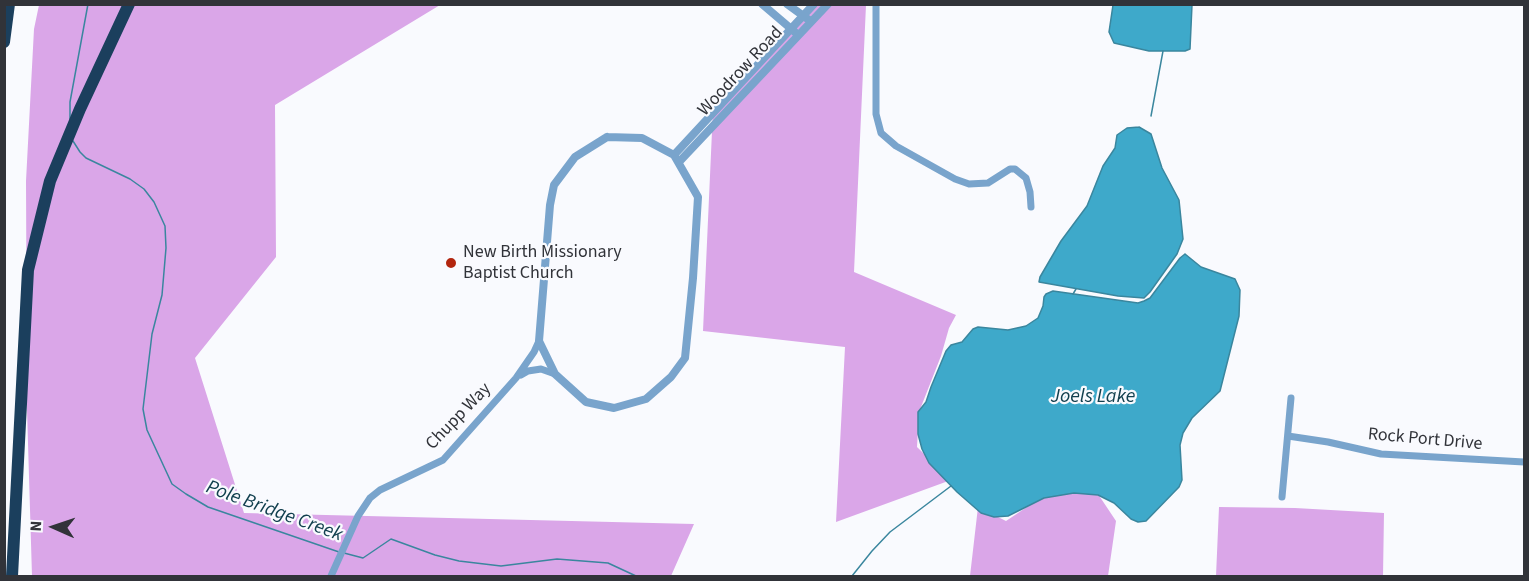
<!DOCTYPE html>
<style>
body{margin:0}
#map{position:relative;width:1529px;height:581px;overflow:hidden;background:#f9fafe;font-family:"Source Sans 3",sans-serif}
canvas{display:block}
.frame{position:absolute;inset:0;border:6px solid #313339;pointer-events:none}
.north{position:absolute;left:24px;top:497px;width:60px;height:60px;-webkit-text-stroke:4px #f9fafe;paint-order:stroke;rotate:273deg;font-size:16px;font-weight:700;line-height:24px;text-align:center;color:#313339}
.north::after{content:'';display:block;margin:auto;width:21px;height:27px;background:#313339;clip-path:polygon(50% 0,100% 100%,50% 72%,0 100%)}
</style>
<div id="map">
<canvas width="1529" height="581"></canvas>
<div class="frame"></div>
<div class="north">N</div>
</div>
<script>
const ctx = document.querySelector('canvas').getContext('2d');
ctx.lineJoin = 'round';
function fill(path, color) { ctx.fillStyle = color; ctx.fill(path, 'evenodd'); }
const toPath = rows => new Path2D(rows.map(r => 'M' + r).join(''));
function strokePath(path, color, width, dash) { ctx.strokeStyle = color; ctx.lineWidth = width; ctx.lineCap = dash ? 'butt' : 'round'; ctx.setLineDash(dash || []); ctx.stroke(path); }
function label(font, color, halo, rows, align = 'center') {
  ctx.font = font + ' "Source Sans 3",sans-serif'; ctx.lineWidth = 4.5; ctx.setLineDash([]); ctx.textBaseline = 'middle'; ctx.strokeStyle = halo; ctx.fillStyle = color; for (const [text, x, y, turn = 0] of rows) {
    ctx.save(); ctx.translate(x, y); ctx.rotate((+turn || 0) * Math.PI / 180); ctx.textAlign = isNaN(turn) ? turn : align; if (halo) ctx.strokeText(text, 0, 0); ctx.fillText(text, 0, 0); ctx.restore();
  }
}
fill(toPath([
 [39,5,440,5,275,105,276,257,195,358,244,513,694,524,671,576,32,576,27,410,26,181,34,29],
 [808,5,866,5,854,272,956,315,949,328,941,356,919,412,917,447,951,480,836,522,845,347,703,331,713,109],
 [1096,491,1116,521,1108,576,970,576,978,507,1006,521,1045,495],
 [1219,507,1295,508,1384,513,1383,576,1216,576]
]), '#daa6e8');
const water = toPath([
 [1113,5,1192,5,1190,49,1185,51,1149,51,1114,43,1109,32,1113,5],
 [1139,127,1151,134,1162,168,1179,200,1183,239,1177,254,1150,292,1144,298,1118,296,1039,282,1040,277,1061,241,1087,206,1103,166,1115,148,1117,135,1127,128,1139,127],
 [1185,254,1201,267,1235,279,1240,290,1239,316,1220,391,1192,418,1183,433,1180,445,1182,480,1179,487,1146,521,1138,522,1131,519,1114,503,1098,495,1074,493,1044,498,1008,516,994,517,981,513,957,492,929,463,922,449,918,434,918,412,926,402,931,387,946,351,951,345,962,342,973,329,978,327,1008,330,1026,326,1038,318,1043,306,1044,297,1046,294,1053,291,1138,303,1144,301,1150,298,1180,258,1185,254]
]);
fill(water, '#3ea9ca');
strokePath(water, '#3a869e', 1.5);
strokePath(toPath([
 [1151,116,1163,51],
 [70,119,70,102,88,4],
 [73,141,80,152,86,158,130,179,144,189,154,202,165,226,166,248,162,295,152,334,143,409,147,430,172,484,186,494,208,507,339,552],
 [1073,294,1076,289],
 [344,553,363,558,391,539,435,555,459,561,501,566,557,559,608,563,636,576],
 [852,576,872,551,890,532,951,486]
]), '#3a869e', 1.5);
strokePath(toPath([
 [876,4,876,114,881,133,896,146,955,179,969,184,988,183,1010,169,1015,169,1026,178,1030,192,1031,207],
 [521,375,528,371,541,369,555,374],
 [1288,436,1328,442,1381,454,1524,462],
 [1282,497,1291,398],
 [331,576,358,516,370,498,380,490,443,460,516,378,534,352,539,341]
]), '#79a4cc', 7);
strokePath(toPath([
 [762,4,796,33],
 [787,4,809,20],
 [607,137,642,138,674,155,698,197,693,278,685,358,671,377,646,399,614,408,586,402,555,374,539,341,550,205,554,185,575,157,607,137],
 [674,155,814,4],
 [679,162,828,4]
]), '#79a4cc', 8);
strokePath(toPath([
 [4,42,9,4],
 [12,576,28,270,50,181,80,109,129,4]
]), '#1b3f5d', 12);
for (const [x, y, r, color] of [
 [451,263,6,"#b2250e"]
]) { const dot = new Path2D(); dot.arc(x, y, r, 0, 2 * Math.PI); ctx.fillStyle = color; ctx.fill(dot); strokePath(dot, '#f9fafe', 2); }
label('18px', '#313339', '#f9fafe', [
 ["Woodrow Road",741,72,-47],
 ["Chupp Way",459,417,-46],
 ["Rock Port Drive",1425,440,5]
]);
label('18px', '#313339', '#f9fafe', [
 ["New Birth Missionary",463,253],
 ["Baptist Church",463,274]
], 'left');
label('italic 20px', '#12404f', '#f9fafe', [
 ["Joels Lake",1093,398],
 ["Pole Bridge Creek",274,512,20]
]);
</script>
